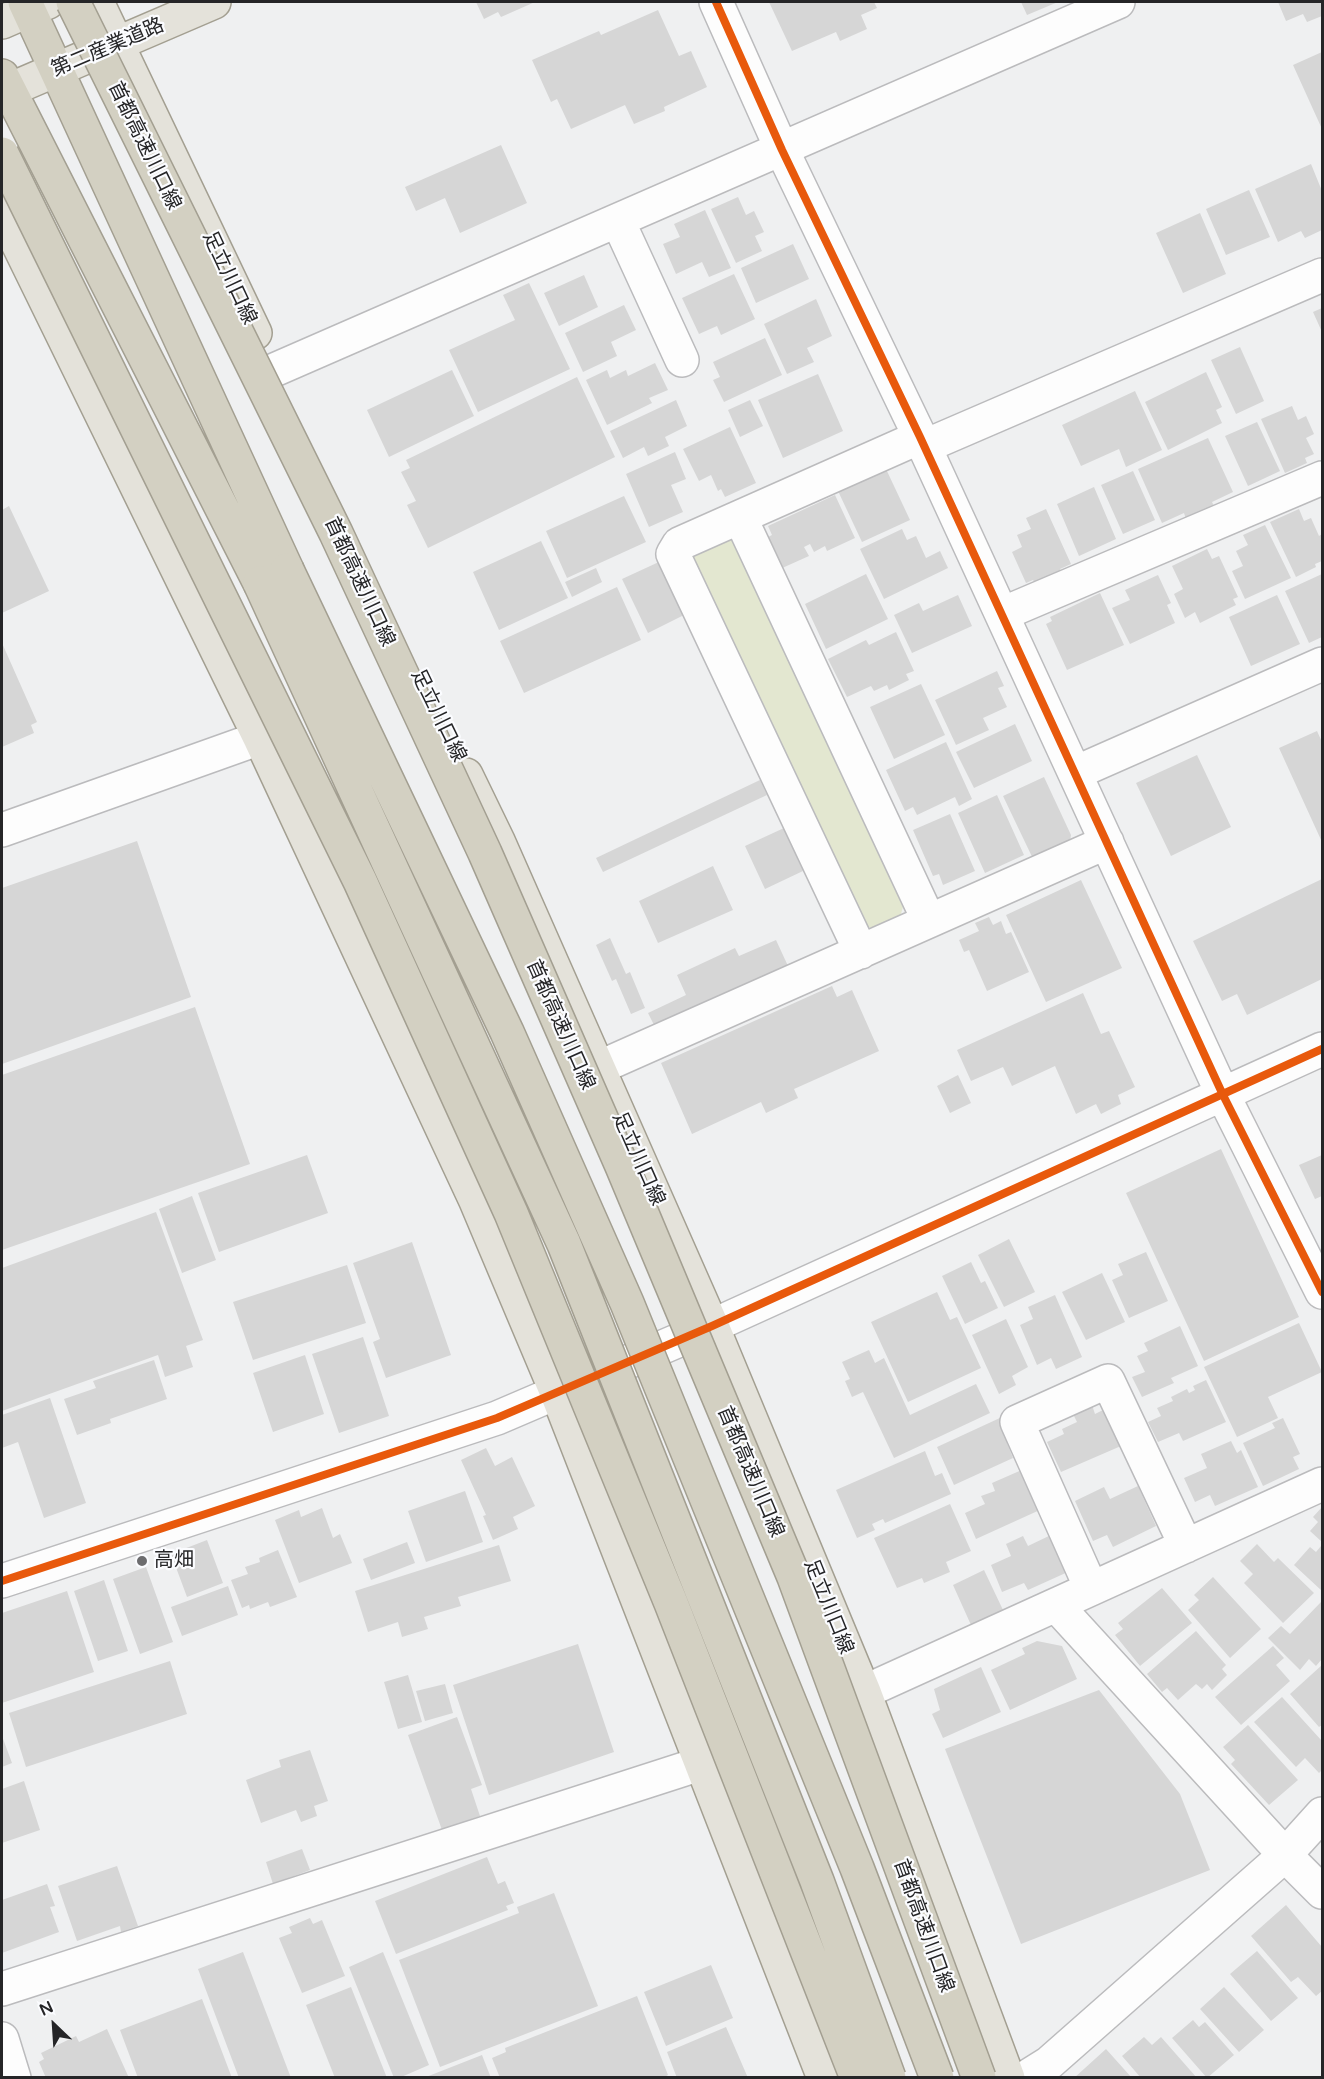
<!DOCTYPE html>
<meta charset="utf-8">
<style>
body{margin:0}
#map{position:relative;width:1324px;height:2079px;overflow:hidden;background:#eff0f1;font-family:"Varela Round",sans-serif}
canvas{display:block}
.frame{position:absolute;inset:0;border:3px solid #252527;pointer-events:none}
.north{position:absolute;left:24px;top:1995px;width:60px;height:60px;-webkit-text-stroke:4px #fbfcff;paint-order:stroke;rotate:335deg;font-size:16px;font-weight:700;line-height:24px;text-align:center;color:#252527}
.north::after{content:'';display:block;margin:auto;width:21px;height:27px;background:#252527;clip-path:polygon(50% 0,100% 100%,50% 72%,0 100%)}
</style>
<div id="map">
<canvas width="1324" height="2079"></canvas>
<div class="frame"></div>
<div class="north">N</div>
</div>
<script>
const ctx = document.querySelector('canvas').getContext('2d');
ctx.lineJoin = 'round';
function fill(path, color) { ctx.fillStyle = color; ctx.fill(path, 'evenodd'); }
const toPath = rows => new Path2D(rows.map(r => 'M' + r).join(''));
function strokePath(path, color, width, dash) { ctx.strokeStyle = color; ctx.lineWidth = width; ctx.lineCap = dash ? 'butt' : 'round'; ctx.setLineDash(dash || []); ctx.stroke(path); }
function label(font, color, halo, rows, align = 'center') {
  ctx.font = font + ' "Varela Round","Noto Sans JP",sans-serif'; ctx.lineWidth = 4.5; ctx.setLineDash([]); ctx.textBaseline = 'middle'; ctx.strokeStyle = halo; ctx.fillStyle = color; for (const [text, x, y, turn = 0] of rows) {
    ctx.save(); ctx.translate(x, y); ctx.rotate((+turn || 0) * Math.PI / 180); ctx.textAlign = isNaN(turn) ? turn : align; if (halo) ctx.strokeText(text, 0, 0); ctx.fillText(text, 0, 0); ctx.restore();
  }
}
fill(toPath([
 [723,536,735,542,903,907,900,917,877,929,865,926,692,560,696,548]
]), '#e3e7d0');
fill(toPath([
 [476,2,535,2,501,17,498,12,484,19],
 [769,2,874,2,877,8,861,15,867,29,840,41,836,32,792,51],
 [1021,2,1058,2,1027,15],
 [1278,2,1322,2,1322,16,1307,22,1303,14,1286,21],
 [658,10,679,56,691,51,707,87,664,107,665,111,634,124,625,105,571,129,557,99,551,102,532,60,599,31,601,35],
 [1322,52,1322,129,1293,65],
 [501,145,527,203,460,233,445,198,416,211,405,187],
 [1311,164,1322,191,1322,230,1305,238,1301,231,1278,242,1255,189],
 [1249,190,1270,237,1226,255,1206,209],
 [738,197,746,215,754,211,764,232,755,236,762,251,736,263,711,209],
 [705,210,731,268,709,277,702,262,676,274,663,244,680,237,674,224],
 [1200,213,1226,274,1183,293,1156,233],
 [793,244,809,279,756,303,741,268],
 [734,274,755,319,721,335,717,326,699,334,682,298],
 [584,275,598,307,559,326,544,293],
 [529,283,570,369,478,412,449,350,515,320,503,295],
 [816,299,832,336,807,348,814,362,787,374,764,324],
 [624,305,636,330,611,342,617,356,583,372,565,333],
 [1322,308,1322,332,1313,312],
 [765,338,782,375,724,402,713,380,720,377,713,362],
 [1240,347,1264,401,1236,414,1211,360],
 [655,363,668,390,649,398,652,403,607,425,586,380,607,370,610,378,626,370,628,376],
 [452,370,474,416,389,457,367,410],
 [1206,372,1222,407,1216,410,1222,423,1168,450,1145,402],
 [818,374,843,431,783,458,758,400],
 [577,377,615,457,428,548,407,505,416,501,401,472,410,468,406,460],
 [1135,391,1162,450,1126,467,1119,449,1081,466,1062,425],
 [676,400,687,426,665,437,669,446,648,456,644,447,623,458,610,431],
 [750,400,763,426,740,437,728,410],
 [1292,406,1298,420,1306,416,1314,434,1306,438,1314,454,1305,458,1307,463,1285,473,1261,419],
 [1257,422,1280,471,1248,486,1225,436],
 [730,427,756,483,725,497,721,489,718,491,711,475,699,481,683,449],
 [1208,438,1233,492,1212,502,1214,506,1186,519,1184,513,1162,523,1138,469],
 [675,452,686,479,671,485,683,512,649,527,626,474],
 [886,469,910,520,862,542,838,491],
 [1133,471,1155,520,1123,534,1101,485],
 [1094,487,1116,539,1079,556,1057,504],
 [835,495,855,538,827,551,825,546,814,552,810,544,804,547,809,556,780,569,766,538,772,535,768,526],
 [624,496,646,542,567,578,546,531],
 [9,506,49,591,2,613,2,510],
 [1046,509,1071,564,1060,569,1062,574,1036,586,1033,580,1026,583,1012,552,1022,547,1017,535,1031,529,1026,518],
 [1299,509,1304,521,1311,518,1319,536,1322,534,1322,561,1315,564,1316,567,1296,577,1270,522],
 [1265,525,1291,578,1245,599,1232,571,1243,566,1236,551,1248,545,1243,535],
 [902,529,907,540,916,536,926,558,940,551,948,568,884,599,860,549],
 [541,541,568,598,499,630,473,572],
 [1207,549,1212,559,1219,556,1238,597,1233,599,1236,605,1200,623,1195,612,1185,618,1174,594,1183,589,1172,566],
 [661,561,686,614,648,633,622,579],
 [596,568,602,582,572,597,565,582],
 [866,574,888,619,826,649,805,604],
 [1322,574,1322,637,1309,643,1285,591],
 [1158,575,1171,603,1167,605,1175,623,1130,644,1112,608,1130,600,1125,590],
 [617,587,641,640,524,693,500,641],
 [1100,593,1124,645,1067,670,1046,624,1052,621,1050,617],
 [958,595,972,626,912,653,894,615,919,603,923,611],
 [1277,595,1300,644,1251,666,1229,617],
 [896,632,914,671,906,674,909,680,889,690,887,685,874,691,871,686,847,697,828,659,866,640,869,645],
 [2,643,37,722,31,725,34,733,2,747],
 [997,671,1004,686,998,688,1007,707,983,718,989,730,956,745,935,700],
 [921,684,945,735,894,759,870,707],
 [1015,724,1032,761,974,788,956,752],
 [1317,731,1322,742,1322,842,1279,748],
 [946,742,972,799,959,806,955,797,917,815,913,807,905,811,886,770],
 [1197,755,1231,827,1171,856,1136,783],
 [1044,777,1071,835,1069,847,1035,863,1003,796],
 [760,780,767,795,603,872,596,858],
 [997,795,1024,855,985,873,958,813],
 [950,814,975,871,943,885,939,874,933,876,913,830],
 [784,828,803,871,765,889,745,846],
 [137,841,191,997,2,1064,2,888],
 [713,866,733,910,658,943,639,901],
 [1322,879,1322,979,1247,1015,1237,994,1222,1001,1193,941],
 [1081,880,1122,968,1046,1002,1006,915],
 [989,917,993,925,1001,921,1006,934,1011,932,1029,972,987,991,969,950,964,952,959,940,979,931,975,923],
 [610,938,626,974,630,972,645,1008,631,1014,616,979,612,981,596,945],
 [776,940,788,966,655,1027,648,1013,686,995,677,975,735,948,739,956],
 [832,986,837,997,852,990,879,1051,794,1089,798,1098,766,1113,761,1102,692,1134,661,1063],
 [1083,993,1101,1034,1109,1031,1135,1087,1118,1095,1121,1104,1101,1114,1096,1104,1076,1114,1055,1066,1012,1086,1003,1067,971,1081,957,1050],
 [195,1007,250,1164,2,1250,2,1075],
 [958,1075,971,1103,950,1113,937,1086],
 [1221,1149,1299,1317,1204,1361,1126,1193],
 [307,1155,328,1213,219,1252,198,1193],
 [1322,1155,1322,1196,1315,1199,1299,1165],
 [192,1196,216,1260,182,1273,159,1209],
 [156,1212,203,1340,186,1346,193,1367,165,1377,158,1355,2,1411,2,1268],
 [1009,1239,1035,1292,1004,1307,978,1255],
 [412,1242,451,1355,386,1378,373,1342,380,1339,353,1263],
 [1146,1252,1168,1301,1129,1318,1112,1280,1123,1275,1118,1264],
 [971,1262,981,1283,985,1281,998,1308,965,1324,942,1276],
 [347,1265,366,1323,253,1360,233,1302],
 [1102,1273,1125,1322,1086,1340,1062,1292],
 [937,1292,950,1320,957,1317,981,1368,908,1402,871,1322],
 [1055,1295,1082,1357,1056,1369,1051,1358,1037,1365,1020,1325,1033,1319,1028,1307],
 [1006,1319,1028,1367,1012,1376,1016,1385,999,1394,972,1335],
 [1299,1323,1322,1372,1268,1397,1278,1418,1237,1437,1204,1367],
 [1180,1326,1198,1366,1171,1378,1174,1383,1142,1397,1132,1377,1145,1372,1137,1356,1148,1351,1144,1343],
 [363,1337,389,1416,339,1433,312,1354],
 [869,1350,875,1363,884,1358,910,1415,976,1384,990,1413,894,1458,863,1392,852,1397,845,1381,850,1379,842,1362],
 [305,1355,324,1414,273,1432,253,1373],
 [154,1360,167,1399,110,1419,111,1423,77,1435,64,1399,96,1388,93,1381],
 [1206,1380,1226,1422,1183,1441,1179,1433,1158,1442,1148,1422,1161,1416,1157,1408,1173,1401,1171,1397,1187,1389,1189,1393,1195,1390,1193,1386],
 [50,1398,86,1503,44,1518,18,1442,2,1448,2,1415],
 [1092,1405,1095,1414,1105,1409,1121,1446,1061,1472,1047,1442,1064,1434,1062,1429,1077,1422,1073,1414],
 [1002,1417,1013,1441,1007,1443,1013,1458,954,1485,937,1447],
 [1283,1418,1300,1454,1293,1457,1299,1469,1263,1486,1243,1443,1275,1428,1272,1423],
 [1231,1441,1237,1453,1241,1450,1258,1487,1215,1506,1210,1495,1195,1502,1184,1478,1207,1468,1201,1454],
 [486,1448,495,1466,512,1457,535,1506,513,1517,518,1529,493,1540,483,1516,486,1515,461,1460],
 [925,1451,935,1476,942,1473,951,1494,885,1523,883,1519,872,1524,875,1530,857,1538,836,1490],
 [1024,1469,1042,1509,976,1539,965,1513,985,1504,981,1496,995,1491,992,1483],
 [1138,1486,1156,1526,1113,1547,1107,1535,1093,1541,1075,1501,1104,1487,1110,1499],
 [465,1491,483,1542,426,1562,408,1511],
 [950,1504,971,1551,946,1562,950,1572,924,1583,922,1578,897,1588,874,1538],
 [1322,1507,1322,1542,1310,1531,1318,1522,1313,1517],
 [322,1508,333,1538,340,1534,352,1563,299,1583,275,1520,299,1510,301,1517],
 [1053,1534,1070,1571,1028,1590,1024,1583,1002,1592,991,1565,1011,1556,1006,1544,1023,1536,1028,1546],
 [207,1540,223,1583,187,1597,171,1554],
 [407,1542,415,1563,371,1580,363,1559],
 [1257,1544,1274,1562,1278,1558,1314,1593,1283,1623,1244,1583,1253,1574,1240,1561],
 [499,1545,511,1581,458,1597,461,1606,424,1617,428,1629,402,1637,398,1622,368,1632,355,1591],
 [1321,1546,1322,1547,1322,1591,1294,1565,1310,1547,1316,1552],
 [278,1550,297,1597,270,1607,268,1602,250,1609,249,1605,242,1608,231,1580,248,1574,245,1567,260,1562,259,1558],
 [146,1567,173,1642,140,1654,113,1579],
 [984,1570,1003,1610,971,1625,953,1585],
 [1213,1577,1261,1629,1230,1658,1188,1610,1199,1600,1194,1595],
 [104,1580,128,1651,98,1661,74,1591],
 [228,1586,238,1615,182,1636,171,1607],
 [1162,1588,1192,1623,1140,1666,1115,1635,1123,1629,1118,1623],
 [67,1591,94,1672,2,1703,2,1613],
 [1322,1601,1322,1659,1316,1666,1309,1659,1300,1670,1268,1638,1281,1626,1290,1634],
 [1196,1631,1226,1665,1222,1669,1227,1675,1212,1690,1207,1684,1202,1689,1196,1684,1178,1700,1167,1688,1162,1692,1147,1674],
 [1037,1641,1062,1646,1077,1679,1010,1710,991,1670,1025,1654,1022,1648],
 [578,1644,614,1752,489,1795,453,1685],
 [1273,1646,1284,1658,1276,1665,1290,1681,1241,1725,1215,1697],
 [170,1661,187,1714,26,1767,9,1713],
 [1322,1665,1322,1725,1319,1727,1290,1694],
 [981,1667,1001,1712,943,1738,932,1714,940,1710,934,1689],
 [408,1675,422,1722,398,1729,384,1682],
 [445,1684,453,1713,425,1721,416,1691],
 [1099,1690,1180,1794,1210,1870,1021,1944,945,1749],
 [1282,1697,1322,1741,1322,1770,1319,1773,1305,1758,1296,1767,1254,1722],
 [457,1717,482,1785,471,1789,480,1816,442,1830,408,1735],
 [1248,1725,1298,1780,1269,1805,1231,1764,1235,1760,1223,1747],
 [2,1736,12,1763,2,1767],
 [310,1750,328,1801,314,1806,317,1816,301,1822,296,1810,261,1823,246,1780,281,1767,279,1760],
 [24,1781,40,1830,2,1843,2,1789],
 [302,1849,310,1870,273,1884,266,1862],
 [487,1857,498,1884,505,1881,514,1903,506,1906,508,1910,396,1954,375,1901],
 [117,1866,138,1926,121,1932,120,1926,77,1941,58,1886],
 [47,1884,55,1906,50,1907,59,1932,2,1953,2,1900],
 [554,1893,598,2006,440,2067,399,1960,519,1913,517,1907],
 [1286,1905,1322,1947,1322,1991,1316,1996,1298,1977,1291,1982,1251,1936],
 [310,1918,313,1924,322,1920,345,1976,302,1993,279,1938,292,1933,289,1927],
 [1257,1951,1298,1998,1271,2021,1230,1974],
 [243,1952,291,2078,239,2078,198,1969],
 [383,1952,429,2065,399,2078,394,2078,349,1967],
 [711,1965,733,2018,666,2046,644,1992],
 [351,1987,387,2078,335,2078,306,2005],
 [1224,1987,1264,2030,1239,2052,1200,2009],
 [637,1996,668,2075,663,2078,500,2078,492,2058,506,2052,505,2048],
 [202,1999,232,2078,138,2078,120,2030],
 [1193,2020,1199,2027,1205,2022,1234,2055,1207,2078,1172,2038],
 [726,2027,748,2078,677,2078,667,2052],
 [107,2029,129,2078,46,2078,39,2062,44,2059,41,2053,76,2036,79,2042],
 [1144,2037,1152,2045,1161,2037,1197,2078,1141,2078,1122,2056],
 [1106,2049,1132,2078,1074,2078],
 [482,2055,491,2078,426,2078,426,2077]
]), '#d6d6d6');
const minor = toPath([
 [716,2,782,150,920,437,1223,1095,1322,1292],
 [618,221,682,360],
 [272,371,1118,2],
 [923,447,1322,275],
 [740,517,929,921],
 [1002,614,1322,478],
 [1075,773,1322,664],
 [2,830,260,738],
 [861,952,673,554,679,544,920,437],
 [598,1068,1107,842],
 [2,1581,497,1418,712,1326,1322,1049],
 [1091,1588,1017,1422,1108,1381,1186,1546],
 [1056,1605,1285,1855,1322,1892],
 [864,1692,1322,1484],
 [2,1989,703,1763],
 [2,2039,14,2078],
 [1025,2078,1049,2063,1285,1855,1322,1814]
]);
const major = toPath([
 [97,2,255,333],
 [2,22,48,2],
 [2,93,214,2],
 [2,211,260,738,476,1201,557,1393,824,2078],
 [466,775,498,841,712,1326,864,1692,1008,2078]
]);
const highway = toPath([
 [25,2,287,570],
 [2,76,260,583]
]);
strokePath(minor, '#bbbbbd', 36);
strokePath(major, '#a39f91', 36);
strokePath(highway, '#a39f91', 36);
strokePath(minor, '#fdfdfd', 33);
strokePath(major, '#e4e2da', 33);
strokePath(highway, '#d3d0c2', 33);
const highwayBridge = toPath([
 [73,2,336,533,485,853,622,1166,794,1577,979,2078],
 [2,154,360,881,511,1213,671,1603,857,2078],
 [287,570,507,1032,627,1303,857,1868,937,2078],
 [260,583,564,1244,817,1881,889,2078]
]);
strokePath(highwayBridge, '#a39f91', 36, []);
strokePath(highwayBridge, '#d3d0c2', 33);
strokePath(toPath([
 [716,2,782,150,920,437,1223,1095,1322,1292],
 [2,1581,497,1418,712,1326,1322,1049]
]), '#e8590c', 8);
for (const [x, y, r, color] of [
 [142,1561,6,"#6c6c6e"]
]) { const dot = new Path2D(); dot.arc(x, y, r, 0, 2 * Math.PI); ctx.fillStyle = color; ctx.fill(dot); strokePath(dot, '#fbfcff', 2); }
label('20px', '#252527', '#fbfcff', [
 ["第二産業道路",108,48,-23],
 ["首都高速川口線",144,146,64],
 ["足立川口線",229,278,65],
 ["首都高速川口線",359,582,65],
 ["足立川口線",438,716,64],
 ["首都高速川口線",560,1025,66],
 ["足立川口線",638,1159,66],
 ["首都高速川口線",750,1472,67],
 ["足立川口線",828,1607,68],
 ["首都高速川口線",923,1926,70]
]);
label('20px', '#252527', '#fbfcff', [
 ["高畑",154,1561]
], 'left');
</script>
